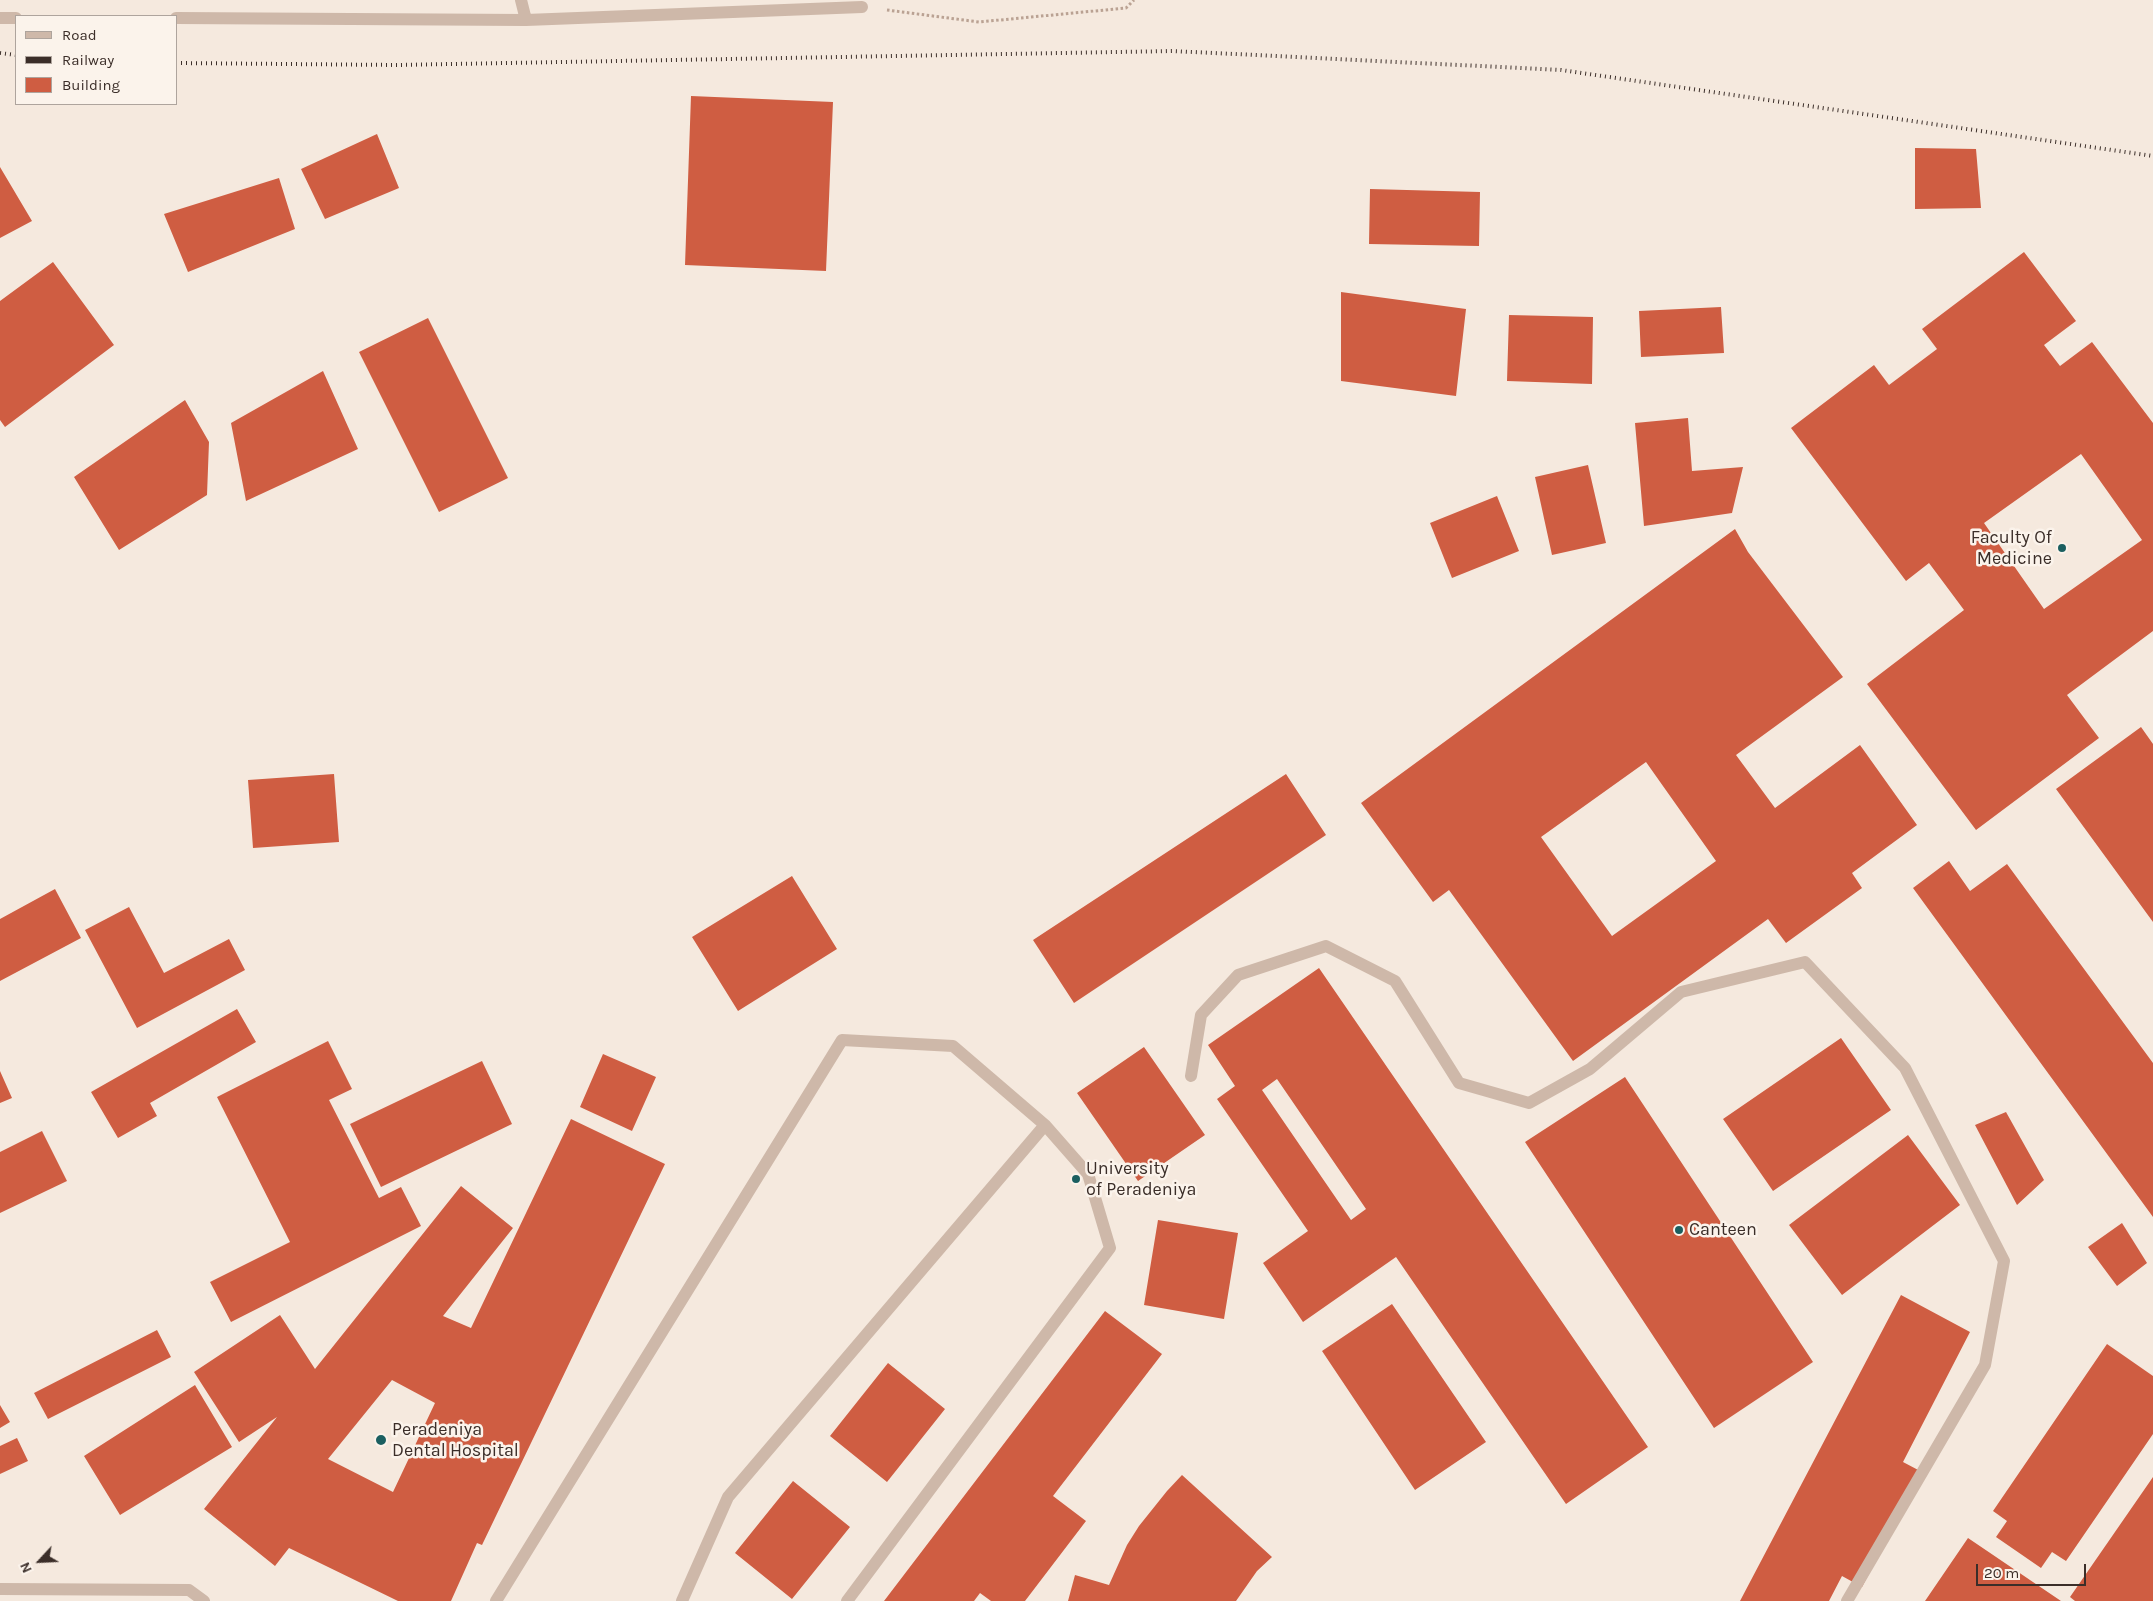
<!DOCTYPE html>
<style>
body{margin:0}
#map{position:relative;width:2153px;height:1601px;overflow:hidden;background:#f5e9de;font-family:Karla,sans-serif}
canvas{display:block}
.legend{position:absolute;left:15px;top:15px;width:162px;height:90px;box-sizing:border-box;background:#fbf3eb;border:1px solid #aea49d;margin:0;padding:6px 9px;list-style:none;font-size:15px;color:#3b2e29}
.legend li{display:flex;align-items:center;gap:10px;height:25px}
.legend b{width:25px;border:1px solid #aea49d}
.north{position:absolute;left:15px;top:1536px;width:50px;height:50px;-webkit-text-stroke:4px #fbf3eb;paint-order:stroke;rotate:245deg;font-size:14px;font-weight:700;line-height:20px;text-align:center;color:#3b2e29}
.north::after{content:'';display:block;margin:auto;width:18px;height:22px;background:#3b2e29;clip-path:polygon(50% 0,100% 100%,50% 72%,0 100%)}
.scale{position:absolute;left:1976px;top:1564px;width:110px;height:22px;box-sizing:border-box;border:2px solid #3b2e29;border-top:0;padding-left:6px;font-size:15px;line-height:18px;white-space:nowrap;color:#3b2e29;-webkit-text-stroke:4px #fbf3eb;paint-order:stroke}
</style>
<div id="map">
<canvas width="2153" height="1601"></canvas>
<ul class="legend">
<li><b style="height:6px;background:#ceb8a9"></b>Road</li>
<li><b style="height:6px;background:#3b2e29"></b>Railway</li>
<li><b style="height:14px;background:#cf5d42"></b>Building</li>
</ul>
<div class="north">N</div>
<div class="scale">20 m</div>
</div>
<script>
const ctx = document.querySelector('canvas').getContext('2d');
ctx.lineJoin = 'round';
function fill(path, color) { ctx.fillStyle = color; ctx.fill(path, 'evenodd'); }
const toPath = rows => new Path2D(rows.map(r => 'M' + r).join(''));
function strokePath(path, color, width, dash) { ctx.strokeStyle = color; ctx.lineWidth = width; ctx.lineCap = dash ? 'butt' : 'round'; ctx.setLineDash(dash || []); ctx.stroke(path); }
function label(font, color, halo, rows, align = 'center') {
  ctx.font = font + ' Karla,sans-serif'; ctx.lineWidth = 5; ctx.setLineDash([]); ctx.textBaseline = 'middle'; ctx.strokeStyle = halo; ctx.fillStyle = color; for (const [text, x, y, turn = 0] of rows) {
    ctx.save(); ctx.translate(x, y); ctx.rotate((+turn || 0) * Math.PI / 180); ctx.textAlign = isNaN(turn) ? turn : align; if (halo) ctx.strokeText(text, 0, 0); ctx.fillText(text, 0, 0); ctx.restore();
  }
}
fill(toPath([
 [691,96,833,102,826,271,685,265],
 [377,134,399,188,325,219,301,169],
 [1915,148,1976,149,1981,208,1915,209],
 [0,167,32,221,0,238],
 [279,178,295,229,188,272,164,214],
 [1370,189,1480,192,1479,246,1369,244],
 [2024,252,2076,321,2044,345,2060,366,2092,342,2153,423,2153,631,2067,695,2099,738,1976,830,1867,684,1964,610,1929,563,1906,581,1791,428,1874,365,1889,385,1937,349,1922,329],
 [2081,454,2142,540,2044,609,1984,523],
 [53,262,114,345,5,427,0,420,0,301],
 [1341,292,1466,309,1456,396,1341,381],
 [1721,307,1724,353,1641,357,1639,311],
 [1509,315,1593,317,1592,384,1507,381],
 [428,318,508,478,439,512,359,352],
 [323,371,358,449,246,501,231,423],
 [185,400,209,442,207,495,119,550,74,477],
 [1688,418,1692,471,1743,467,1732,513,1644,526,1635,423],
 [1588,465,1606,543,1552,555,1535,477],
 [1497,496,1519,551,1452,578,1430,523],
 [1735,529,1748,552,1843,677,1736,755,1775,808,1860,745,1917,825,1852,873,1862,888,1786,943,1768,919,1573,1061,1449,890,1433,902,1361,803],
 [1646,762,1716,861,1612,936,1541,837],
 [2141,727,2153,744,2153,922,2056,789],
 [334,774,339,842,253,848,248,780],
 [1286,774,1326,835,1074,1003,1033,940],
 [1949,861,1970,891,2007,864,2153,1063,2153,1217,1913,888],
 [792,876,837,949,738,1011,692,937],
 [55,889,81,938,0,981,0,919],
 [129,907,164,973,229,939,245,970,137,1028,85,930],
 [1319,968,1648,1447,1566,1504,1396,1257,1303,1322,1263,1263,1308,1231,1217,1099,1235,1086,1208,1045],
 [1277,1079,1366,1209,1351,1220,1262,1090],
 [237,1009,256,1042,150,1103,157,1116,118,1138,91,1092],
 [1841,1038,1891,1110,1773,1191,1723,1119],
 [328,1041,352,1089,329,1100,379,1198,401,1187,421,1226,231,1322,210,1282,290,1242,217,1097],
 [1144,1047,1205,1135,1138,1181,1077,1093],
 [603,1054,656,1077,632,1131,580,1107],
 [482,1061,512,1124,381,1187,350,1124],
 [0,1071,12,1098,0,1103],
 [1625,1077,1813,1362,1714,1428,1525,1142],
 [2006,1112,2044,1180,2017,1205,1975,1125],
 [571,1119,665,1164,482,1545,477,1543,451,1601,398,1601,289,1548,275,1566,204,1509,277,1417,239,1442,194,1372,280,1315,315,1369,461,1186,513,1228,443,1316,471,1328],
 [392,1380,435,1403,393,1492,328,1459],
 [42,1131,67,1181,0,1213,0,1152],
 [1908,1135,1960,1205,1842,1295,1789,1225],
 [1158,1220,1238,1233,1224,1319,1144,1305],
 [2122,1223,2147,1263,2117,1286,2088,1247],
 [1901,1295,1970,1332,1903,1462,1922,1472,1862,1587,1842,1576,1829,1601,1740,1601],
 [1392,1304,1486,1442,1415,1490,1322,1351],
 [1105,1311,1162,1354,1053,1496,1086,1521,1025,1601,991,1601,980,1593,974,1601,884,1601],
 [157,1330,171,1357,48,1419,34,1393],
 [2107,1344,2153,1376,2153,1434,2066,1561,2052,1552,2041,1568,1996,1537,2007,1521,1993,1511],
 [888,1363,945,1409,887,1482,830,1436],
 [195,1385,232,1447,120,1515,84,1456],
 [0,1405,10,1422,0,1428],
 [17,1438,28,1461,0,1474,0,1446],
 [1182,1475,1272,1557,1257,1571,1236,1601,1068,1601,1075,1575,1109,1585,1127,1545,1139,1526,1167,1491],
 [2153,1477,2153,1601,2075,1601,2070,1597],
 [793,1481,850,1527,792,1599,735,1553],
 [1968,1538,2061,1601,1925,1601]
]), '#cf5d42');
strokePath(toPath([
 [887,10,979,22,1126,8,1134,0]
]), '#baa293', 3, [2.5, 2.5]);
strokePath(toPath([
 [1191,1076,1201,1015,1238,975,1326,946,1395,981,1459,1083,1529,1103,1590,1069,1681,992,1805,962,1905,1068,2004,1261,1985,1365,1847,1601],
 [0,1589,189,1590,204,1601],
 [496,1601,842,1040,953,1046,1045,1125,1088,1174,1110,1248,847,1601],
 [682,1601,728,1497,1045,1125]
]), '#ceb8a9', 12);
strokePath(toPath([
 [0,18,16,18],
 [176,18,526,20,521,0],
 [526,20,862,7]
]), '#ceb8a9', 12);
strokePath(toPath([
 [0,53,16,55],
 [176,63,396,65,1173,51,1561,70,2153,156]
]), '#3b2e29', 4, [1, 4]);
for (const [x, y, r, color] of [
 [2062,548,5,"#1b5f60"],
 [1076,1179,5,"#1b5f60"],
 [1679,1230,5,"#1b5f60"],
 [381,1440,6,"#1b5f60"]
]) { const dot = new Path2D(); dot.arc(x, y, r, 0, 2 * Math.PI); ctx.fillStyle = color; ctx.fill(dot); strokePath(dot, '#fbf3eb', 2); }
label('18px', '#3b2e29', '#fbf3eb', [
 ["Faculty Of",2052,538,"right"],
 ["Medicine",2052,559,"right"],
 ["University",1086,1169],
 ["of Peradeniya",1086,1190],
 ["Canteen",1689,1230],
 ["Peradeniya",392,1430],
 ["Dental Hospital",392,1451]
], 'left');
</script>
